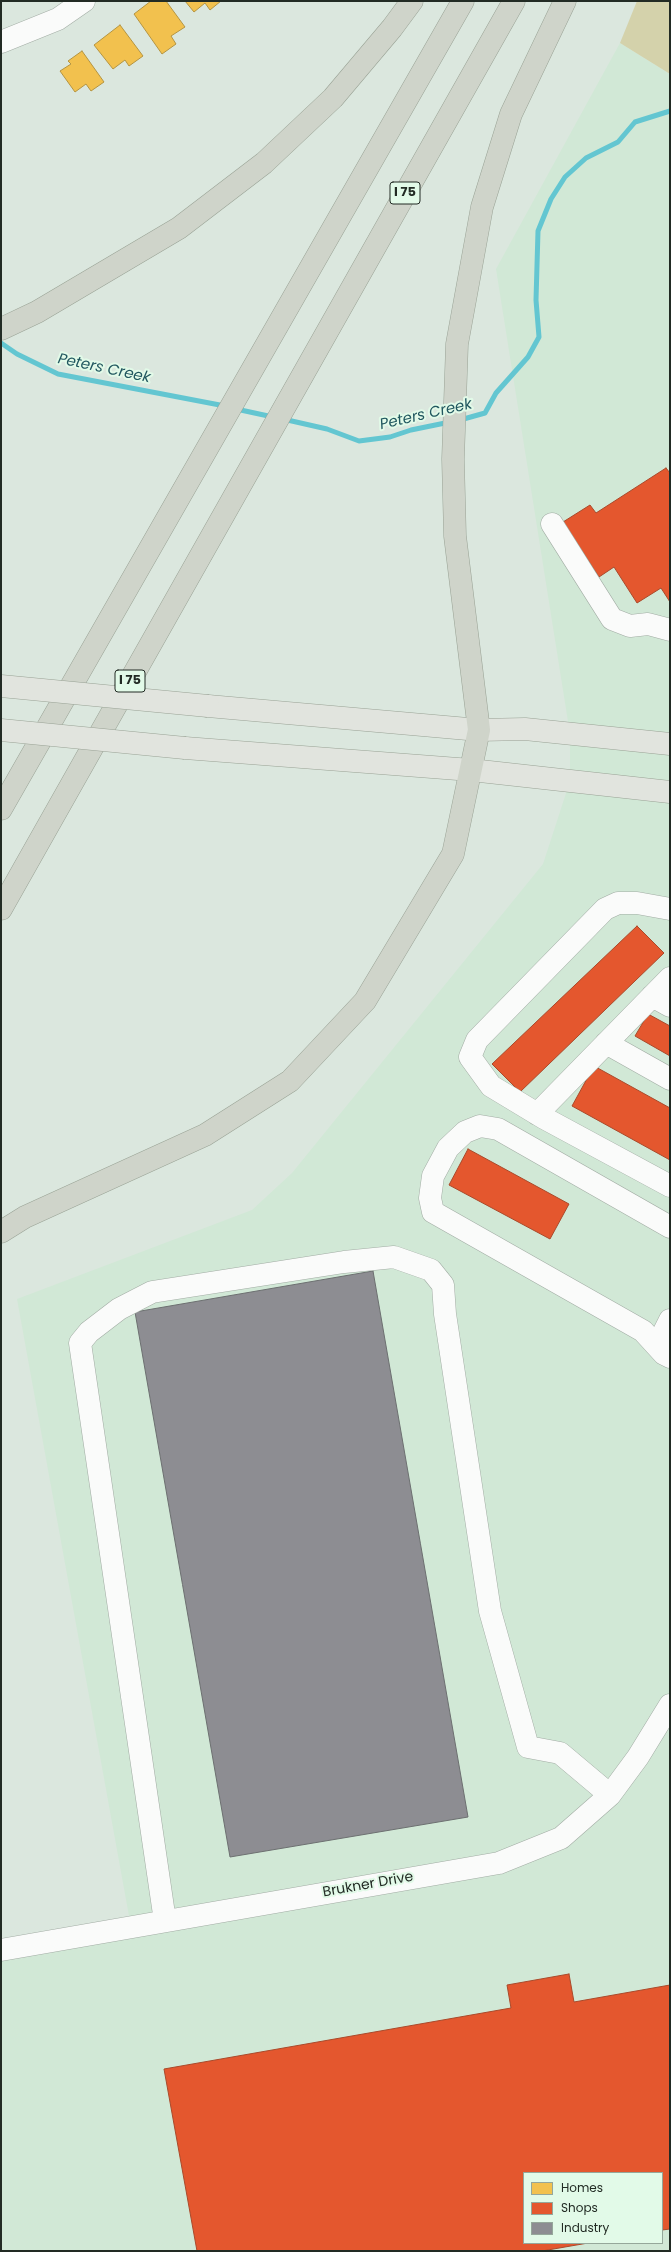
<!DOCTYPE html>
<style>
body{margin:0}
#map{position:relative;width:671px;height:2252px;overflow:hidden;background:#dbe7de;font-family:Poppins,sans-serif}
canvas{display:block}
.frame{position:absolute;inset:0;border:2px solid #222b24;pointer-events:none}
.legend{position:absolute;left:523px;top:2172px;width:140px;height:72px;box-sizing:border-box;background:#e2fae8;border:1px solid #95a79a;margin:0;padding:5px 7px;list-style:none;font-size:12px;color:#222b24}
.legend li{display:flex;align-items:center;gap:8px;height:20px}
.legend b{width:20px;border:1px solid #95a79a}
</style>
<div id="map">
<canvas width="671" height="2252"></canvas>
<div class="frame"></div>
<ul class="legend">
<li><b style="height:11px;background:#f2c14e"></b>Homes</li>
<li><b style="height:11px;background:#e4572e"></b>Shops</li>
<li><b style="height:11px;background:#8d8d92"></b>Industry</li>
</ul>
</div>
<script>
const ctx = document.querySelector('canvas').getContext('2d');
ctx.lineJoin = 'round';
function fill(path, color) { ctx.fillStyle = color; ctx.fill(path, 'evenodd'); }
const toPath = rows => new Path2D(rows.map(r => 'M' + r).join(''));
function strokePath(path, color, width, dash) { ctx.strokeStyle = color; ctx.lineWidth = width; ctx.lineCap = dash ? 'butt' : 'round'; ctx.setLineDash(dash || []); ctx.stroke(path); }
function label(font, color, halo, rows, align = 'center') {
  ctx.font = font + ' Poppins,sans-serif'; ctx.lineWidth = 4; ctx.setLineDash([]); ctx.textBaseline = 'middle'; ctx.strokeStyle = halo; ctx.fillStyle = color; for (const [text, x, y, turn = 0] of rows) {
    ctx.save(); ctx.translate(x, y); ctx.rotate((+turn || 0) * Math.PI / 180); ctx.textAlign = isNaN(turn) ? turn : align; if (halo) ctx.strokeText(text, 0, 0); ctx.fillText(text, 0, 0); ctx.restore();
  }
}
fill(toPath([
 [620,43,670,74,670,2251,1,2251,1,1950,131,1927,17,1299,252,1210,292,1173,543,864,570,781,570,734,496,269],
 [524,2173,662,2173,662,2243,524,2243]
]), '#d1e8d6');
fill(toPath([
 [637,1,670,1,670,74,620,43]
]), '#d4d2ab');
const homes = toPath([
 [151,1,166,1,185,27,171,36,176,44,162,54,134,14,151,1],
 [185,1,221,1,210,10,205,3,194,12,185,1],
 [120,25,143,56,129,66,125,60,113,69,94,45,120,25],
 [82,51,104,82,91,91,86,84,75,92,60,71,71,64,68,61,82,51]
]);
fill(homes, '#f2c14e');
strokePath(homes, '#b49441', 1);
const shops = toPath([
 [666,468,670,473,670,602,661,588,637,603,614,567,599,577,563,522,590,505,596,513,666,468],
 [637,926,664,953,520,1092,492,1064,637,926],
 [648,1014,670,1026,670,1056,635,1036,648,1014],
 [594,1066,670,1108,670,1160,572,1106,594,1066],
 [468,1149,569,1204,550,1239,449,1185,468,1149],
 [569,1974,574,2002,670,1985,670,2229,662,2230,662,2173,524,2173,524,2243,588,2243,542,2251,197,2251,164,2069,511,2008,507,1985,569,1974]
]);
fill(shops, '#e4572e');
strokePath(shops, '#aa4a2b', 1);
const industry = toPath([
 [373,1271,468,1817,230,1857,135,1312,373,1271]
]);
fill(industry, '#8d8d92');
strokePath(industry, '#6d7071', 1);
strokePath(toPath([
 [1,343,17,354,58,374,225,406],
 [236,409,273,417],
 [283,419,327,429,359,441,390,437,411,430,450,422],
 [460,420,485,413,496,393,528,357,539,337,536,300,538,231,551,199,565,177,586,158,618,142,635,122,670,111]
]), '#63c6d1', 5);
const minor = toPath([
 [1,42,58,19,84,1],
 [552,524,612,619,630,626,648,624,670,630],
 [670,909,637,903,618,903,605,909,477,1040,470,1057,491,1086,544,1118,670,1186],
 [652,996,670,1006],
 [606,1043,670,1079],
 [537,1114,670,978],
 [670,1227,498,1129,480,1126,465,1132,448,1148,433,1176,430,1198,433,1212,643,1331,664,1354,670,1357],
 [657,1346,670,1320],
 [165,1921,80,1343,89,1332,119,1309,152,1292,344,1262,394,1257,431,1270,443,1285,445,1314,490,1611,528,1747,560,1753,610,1795],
 [1,1950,499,1863,561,1838,610,1795,638,1757,670,1705]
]);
const major = toPath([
 [208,706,479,730,525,729,670,744],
 [185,748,471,770,670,792]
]);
const highway = toPath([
 [1,329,37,312,179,228,264,163,333,98,392,28,412,1],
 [1,809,463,1],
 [1,909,514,1],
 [1,1232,25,1217,205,1135,290,1081,365,1001,453,854,479,730,455,536,453,459,457,344,482,207,511,114,565,1]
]);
strokePath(minor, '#a2aca4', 23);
strokePath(major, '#99a295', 23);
strokePath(highway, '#99a295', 23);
strokePath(minor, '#fafbfa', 22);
strokePath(major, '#e1e4de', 22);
strokePath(highway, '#cfd4ca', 22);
const majorBridge = toPath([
 [1,686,208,706],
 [1,730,185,748]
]);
strokePath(majorBridge, '#99a295', 23, []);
strokePath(majorBridge, '#e1e4de', 22);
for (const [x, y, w] of [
 [405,193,30],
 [130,681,30]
]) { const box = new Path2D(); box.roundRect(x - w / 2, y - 11, w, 22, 3); ctx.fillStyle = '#e2fae8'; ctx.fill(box); strokePath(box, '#222b24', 1); }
label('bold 13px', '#222b24', null, [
 ["I 75",405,193],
 ["I 75",130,681]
]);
label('14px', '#222b24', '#e2fae8', [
 ["Brukner Drive",368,1885,-10]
]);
label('italic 15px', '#21575f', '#e2fae8', [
 ["Peters Creek",104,369,12],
 ["Peters Creek",426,415,-13]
]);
</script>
